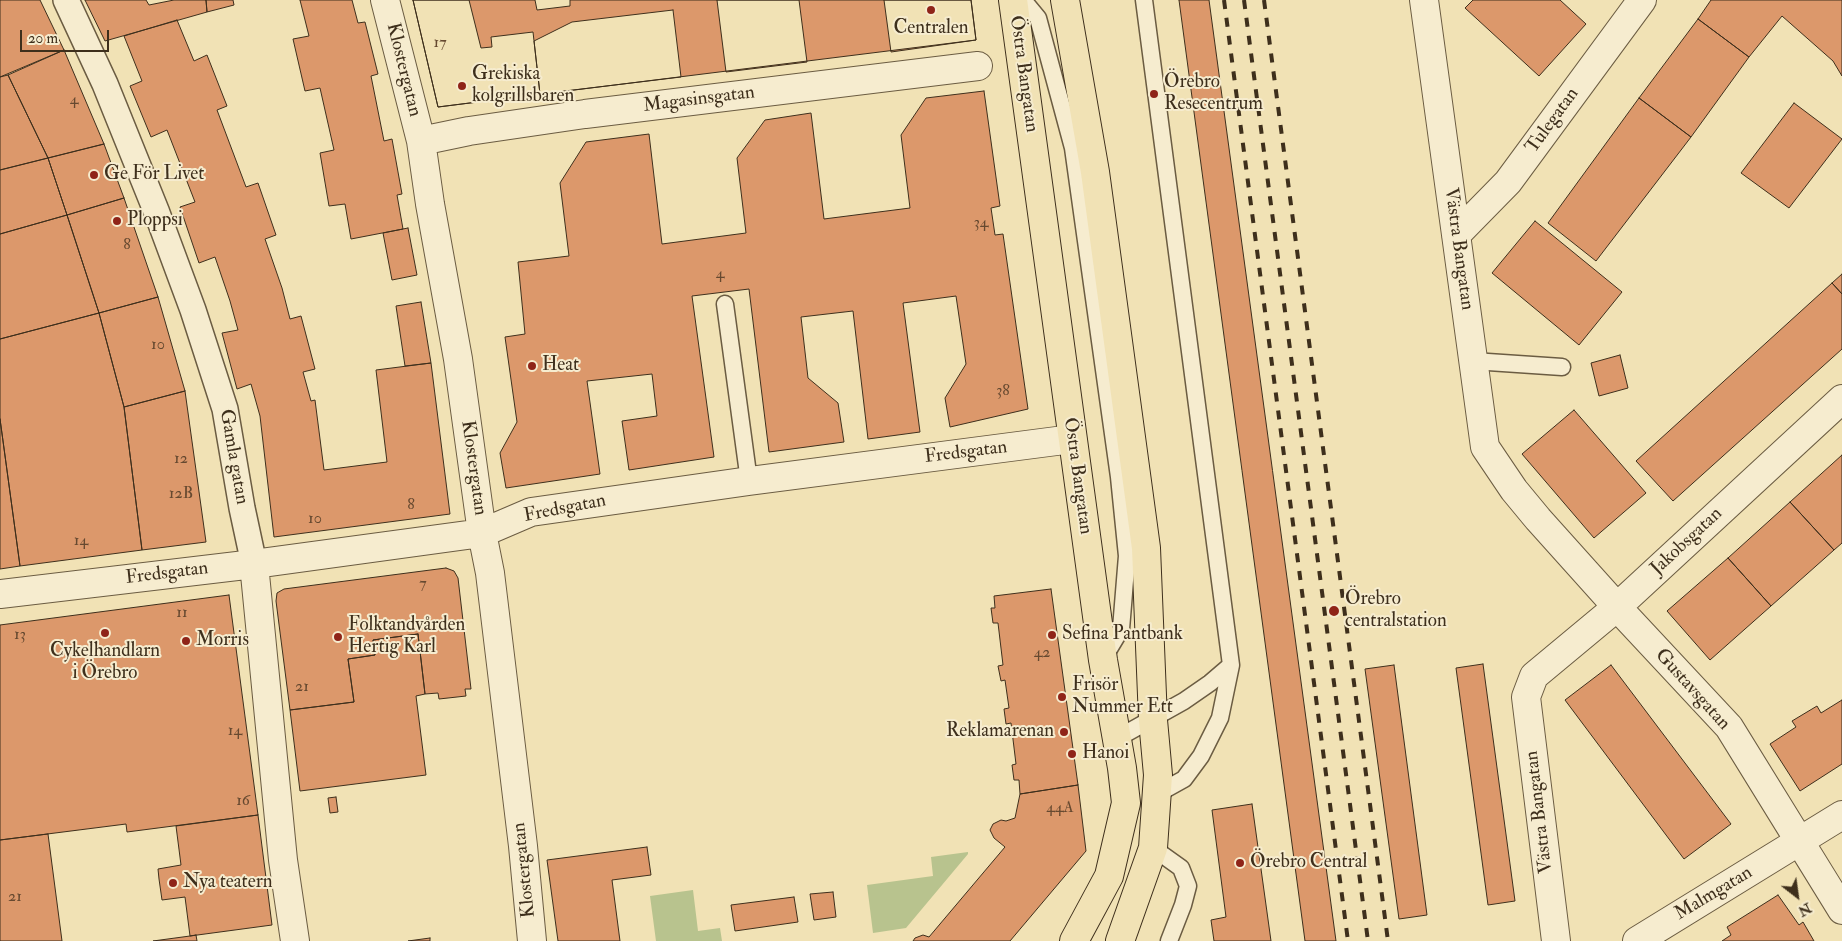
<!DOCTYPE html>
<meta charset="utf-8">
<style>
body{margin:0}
#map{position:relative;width:1842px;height:941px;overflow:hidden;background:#f1e2b5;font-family:"IM FELL Double Pica",serif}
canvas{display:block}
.north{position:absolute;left:1772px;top:871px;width:50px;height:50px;-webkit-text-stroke:4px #f6eccf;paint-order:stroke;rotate:150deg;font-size:14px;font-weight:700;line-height:20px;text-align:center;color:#3e2f1c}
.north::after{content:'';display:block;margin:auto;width:18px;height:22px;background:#3e2f1c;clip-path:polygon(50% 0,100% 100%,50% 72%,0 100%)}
.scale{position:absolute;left:20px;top:30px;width:89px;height:22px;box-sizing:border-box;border:2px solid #3e2f1c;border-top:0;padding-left:6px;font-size:15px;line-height:18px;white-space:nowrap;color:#3e2f1c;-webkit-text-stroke:4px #f6eccf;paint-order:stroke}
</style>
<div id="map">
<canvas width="1842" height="941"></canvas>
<div class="north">N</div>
<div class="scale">20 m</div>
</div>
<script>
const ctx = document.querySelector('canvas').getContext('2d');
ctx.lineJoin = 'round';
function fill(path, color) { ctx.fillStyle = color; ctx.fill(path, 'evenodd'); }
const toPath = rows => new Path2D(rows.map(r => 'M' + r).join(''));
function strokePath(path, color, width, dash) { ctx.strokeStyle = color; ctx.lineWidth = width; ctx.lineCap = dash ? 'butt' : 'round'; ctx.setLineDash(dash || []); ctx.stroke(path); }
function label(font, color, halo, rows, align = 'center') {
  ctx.font = font + ' "IM FELL Double Pica",serif'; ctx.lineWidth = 4; ctx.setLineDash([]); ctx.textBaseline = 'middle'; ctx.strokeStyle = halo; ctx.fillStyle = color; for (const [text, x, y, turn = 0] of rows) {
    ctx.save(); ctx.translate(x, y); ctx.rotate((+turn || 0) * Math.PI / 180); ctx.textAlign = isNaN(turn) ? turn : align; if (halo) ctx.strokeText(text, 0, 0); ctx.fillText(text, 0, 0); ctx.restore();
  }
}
fill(toPath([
 [968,852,968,854,906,928,873,933,867,885,933,876,931,857],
 [693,890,698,931,720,928,722,941,656,941,650,896]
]), '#b8c38e');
const building = toPath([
 [0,0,40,0,64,50,0,77,0,0],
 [85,0,146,0,149,5,174,0,206,0,207,12,105,41,85,0],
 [206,0,233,0,234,5,207,12,206,0],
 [300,0,352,0,358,23,365,22,378,74,371,76,384,141,392,139,402,194,397,195,403,229,351,239,345,204,329,206,320,153,334,150,320,88,305,91,293,39,309,36,300,0],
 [413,0,535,0,537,10,570,6,570,0,971,0,976,40,438,107,413,0],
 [413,0,469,0,481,48,492,47,491,37,533,32,540,94,438,107,413,0],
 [717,0,799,0,807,62,726,72,717,0],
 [884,0,971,0,976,40,891,52,884,0],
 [1179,0,1209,0,1336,941,1305,941,1179,0],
 [1473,0,1560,0,1586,24,1539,76,1465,8,1473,0],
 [1711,0,1842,0,1842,76,1833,61,1782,16,1749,57,1698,19,1711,0],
 [673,10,681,77,540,94,534,41,572,22,673,10],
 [1698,19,1749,57,1691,137,1639,98,1698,19],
 [177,20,194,61,207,55,227,106,217,110,246,187,258,183,276,235,265,239,282,288,290,319,301,316,315,369,303,372,311,401,315,400,324,470,387,462,376,370,431,363,450,514,274,537,260,416,251,384,237,389,222,333,238,330,230,301,215,257,199,263,180,207,195,202,167,130,151,137,130,86,142,81,124,36,177,20],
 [64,50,104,144,48,158,8,75,64,50],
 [8,75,48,158,0,170,0,77,8,75],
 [984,91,1000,206,991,208,995,235,1003,234,1028,409,950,427,945,398,966,364,956,296,903,303,920,432,868,439,853,311,801,317,808,378,838,403,844,442,769,452,749,289,692,296,714,457,629,470,622,421,657,416,652,374,587,381,600,474,506,488,500,453,517,422,505,337,525,334,518,262,569,256,560,183,586,142,649,134,662,244,746,233,737,158,765,120,811,113,824,219,910,208,901,135,926,98,984,91],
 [1639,98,1691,137,1596,261,1548,223,1639,98],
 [1794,103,1842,139,1789,208,1741,173,1794,103],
 [104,144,124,198,67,215,48,158,104,144],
 [48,158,67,215,0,234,0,170,48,158],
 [124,198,158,297,99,313,67,215,124,198],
 [67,215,99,313,0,339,0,234,67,215],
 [1535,221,1622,292,1579,345,1492,273,1535,221],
 [408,228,417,275,392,280,383,233,408,228],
 [1842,274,1842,294,1832,283,1842,274],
 [1832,283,1842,294,1842,349,1673,501,1636,461,1832,283],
 [158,297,185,391,124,407,99,313,158,297],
 [421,302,431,363,405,366,396,306,421,302],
 [99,313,124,407,142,550,20,566,0,419,0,339,99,313],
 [1620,355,1628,388,1599,396,1591,363,1620,355],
 [185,391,206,542,142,550,124,407,185,391],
 [1574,410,1646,493,1594,538,1522,454,1574,410],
 [0,419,20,566,0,569,0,419],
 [1842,455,1842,543,1834,550,1790,502,1842,455],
 [1790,502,1834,550,1771,606,1728,558,1790,502],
 [1728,558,1771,606,1710,660,1667,611,1728,558],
 [446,568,454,571,458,578,471,689,465,689,466,696,439,699,438,693,425,694,418,634,373,640,375,655,348,659,354,702,290,710,276,601,277,593,284,589,446,568],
 [1051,589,1078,785,1020,794,1019,780,1014,780,1012,765,1016,764,1011,723,1006,724,1004,709,1009,708,1005,680,1001,681,998,666,1003,665,998,623,993,623,991,608,995,608,994,596,1051,589],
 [229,595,258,815,127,832,126,824,0,840,0,625,229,595],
 [418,634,425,694,416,696,426,775,300,791,290,710,354,702,348,659,375,655,373,640,418,634],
 [1483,664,1515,901,1488,905,1456,668,1483,664],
 [1394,665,1427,915,1399,919,1365,669,1394,665],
 [1611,665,1731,824,1684,859,1565,700,1611,665],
 [1842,700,1842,764,1800,791,1770,744,1796,727,1792,721,1817,706,1821,713,1842,700],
 [1078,785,1086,851,1010,941,913,941,915,938,923,935,929,937,1005,847,994,838,990,830,993,824,1001,820,1006,821,1015,818,1020,794,1078,785],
 [336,797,338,812,330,813,328,798,336,797],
 [1252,804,1271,941,1214,941,1211,920,1226,917,1212,810,1252,804],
 [258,815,272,925,190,936,185,897,162,900,159,879,158,869,181,865,176,826,258,815],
 [48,834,62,941,0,941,0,840,48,834],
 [647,847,651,875,612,880,620,941,558,941,547,860,647,847],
 [833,892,836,917,814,920,810,894,833,892],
 [1778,895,1799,925,1803,922,1814,941,1722,941,1731,935,1727,927,1778,895],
 [794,897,798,922,735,931,731,905,794,897],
 [196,935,197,941,153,941,190,936,196,935],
 [430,938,430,941,408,941,430,938]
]);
fill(building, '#dc986b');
strokePath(building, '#3e2f1c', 1);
const service = toPath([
 [1023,0,1038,18,1073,148,1119,477,1127,556,1121,629,1103,659],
 [1144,0,1231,665,1220,718,1201,756,1184,779,1157,794],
 [725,304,749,481],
 [1473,361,1562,367],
 [1116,739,1184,701,1210,683,1231,665],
 [1153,848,1181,868,1188,886,1183,905,1169,941]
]);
const pedestrian = toPath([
 [66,0,105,84,157,213,193,310,225,409,242,508,254,564]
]);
const minor = toPath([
 [385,0,421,141,430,204,458,359,482,533,490,573,523,846,532,941],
 [1424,0,1485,447,1514,490,1538,519,1617,607,1729,727,1842,910],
 [421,141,469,131,585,114,978,66],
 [1456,235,1508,182,1642,0],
 [254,564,283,860,295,941],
 [0,594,254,564,482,533,531,512,749,481,1072,439],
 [1556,941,1526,697,1534,676,1617,607,1842,399],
 [1637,941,1842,815]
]);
const primary = toPath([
 [1013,0,1103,660,1122,768,1126,803,1109,876,1074,941],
 [1065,0,1095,172,1146,548,1153,720,1158,775,1153,848,1120,941]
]);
strokePath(service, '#6b5c42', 19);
strokePath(pedestrian, '#6b5c42', 28);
strokePath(minor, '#6b5c42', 30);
strokePath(primary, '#3e2f1c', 30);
strokePath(service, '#f6eccf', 16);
strokePath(pedestrian, '#f6eccf', 25);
strokePath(minor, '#f6eccf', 28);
strokePath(primary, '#f1e2b5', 28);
strokePath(toPath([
 [1224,0,1348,941],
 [1244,0,1368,941],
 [1264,0,1388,941]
]), '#3e2f1c', 4, [9, 9]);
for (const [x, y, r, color] of [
 [931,10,5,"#8f2418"],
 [462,86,5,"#8f2418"],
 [1154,94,5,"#8f2418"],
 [94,175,5,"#8f2418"],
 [117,221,5,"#8f2418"],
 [532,366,5,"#8f2418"],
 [1334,611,6,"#8f2418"],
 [105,633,5,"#8f2418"],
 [1052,635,5,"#8f2418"],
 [338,637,5,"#8f2418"],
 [186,641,5,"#8f2418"],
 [1062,697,5,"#8f2418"],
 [1064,732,5,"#8f2418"],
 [1072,754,5,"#8f2418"],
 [1240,863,5,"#8f2418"],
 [173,883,5,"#8f2418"]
]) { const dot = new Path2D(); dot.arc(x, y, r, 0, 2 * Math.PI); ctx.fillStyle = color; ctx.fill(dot); strokePath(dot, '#f6eccf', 2); }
label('16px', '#664930', null, [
 ["17",440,44],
 ["4",74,101],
 ["34",981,224],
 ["8",127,246],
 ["4",720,275],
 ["10",158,346],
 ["38",1003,392],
 ["12",181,460],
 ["12B",181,495],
 ["8",411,506],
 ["10",315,520],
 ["14",81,542],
 ["7",423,585],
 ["11",182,614],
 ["13",20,636],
 ["42",1042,654],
 ["21",302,688],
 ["14",235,732],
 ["16",243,802],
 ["44A",1060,809],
 ["21",15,898]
]);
label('19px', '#3e2f1c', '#f6eccf', [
 ["Centralen",931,29,"center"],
 ["Grekiska",472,75],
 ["kolgrillsbaren",472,97],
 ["Örebro",1164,83],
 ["Resecentrum",1164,105],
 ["Ge För Livet",104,175],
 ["Ploppsi",127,221],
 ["Heat",542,366],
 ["Örebro",1345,600],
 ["centralstation",1345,622],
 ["Folktandvården",348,626],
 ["Hertig Karl",348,648],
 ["Sefina Pantbank",1062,635],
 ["Morris",196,641],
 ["Cykelhandlarn",105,652,"center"],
 ["i Örebro",105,674,"center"],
 ["Frisör",1072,686],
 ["Nummer Ett",1072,708],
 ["Reklamarenan",1054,732,"right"],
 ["Hanoi",1082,754],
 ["Örebro Central",1250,863],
 ["Nya teatern",183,883]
], 'left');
label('19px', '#3e2f1c', '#f6eccf', [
 ["Klostergatan",403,70,76],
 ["Östra Bangatan",1023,74,82],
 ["Magasinsgatan",699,100,-7],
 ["Tulegatan",1553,121,-54],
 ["Västra Bangatan",1458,249,82],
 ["Fredsgatan",966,453,-7],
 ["Gamla gatan",233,457,80],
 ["Klostergatan",473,468,82],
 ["Östra Bangatan",1077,476,82],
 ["Fredsgatan",565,509,-11],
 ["Jakobsgatan",1687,542,-43],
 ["Fredsgatan",167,574,-7],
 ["Gustavsgatan",1692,690,48],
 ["Västra Bangatan",1540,812,-97],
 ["Klostergatan",525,870,-96],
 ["Malmgatan",1714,894,-31]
]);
</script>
